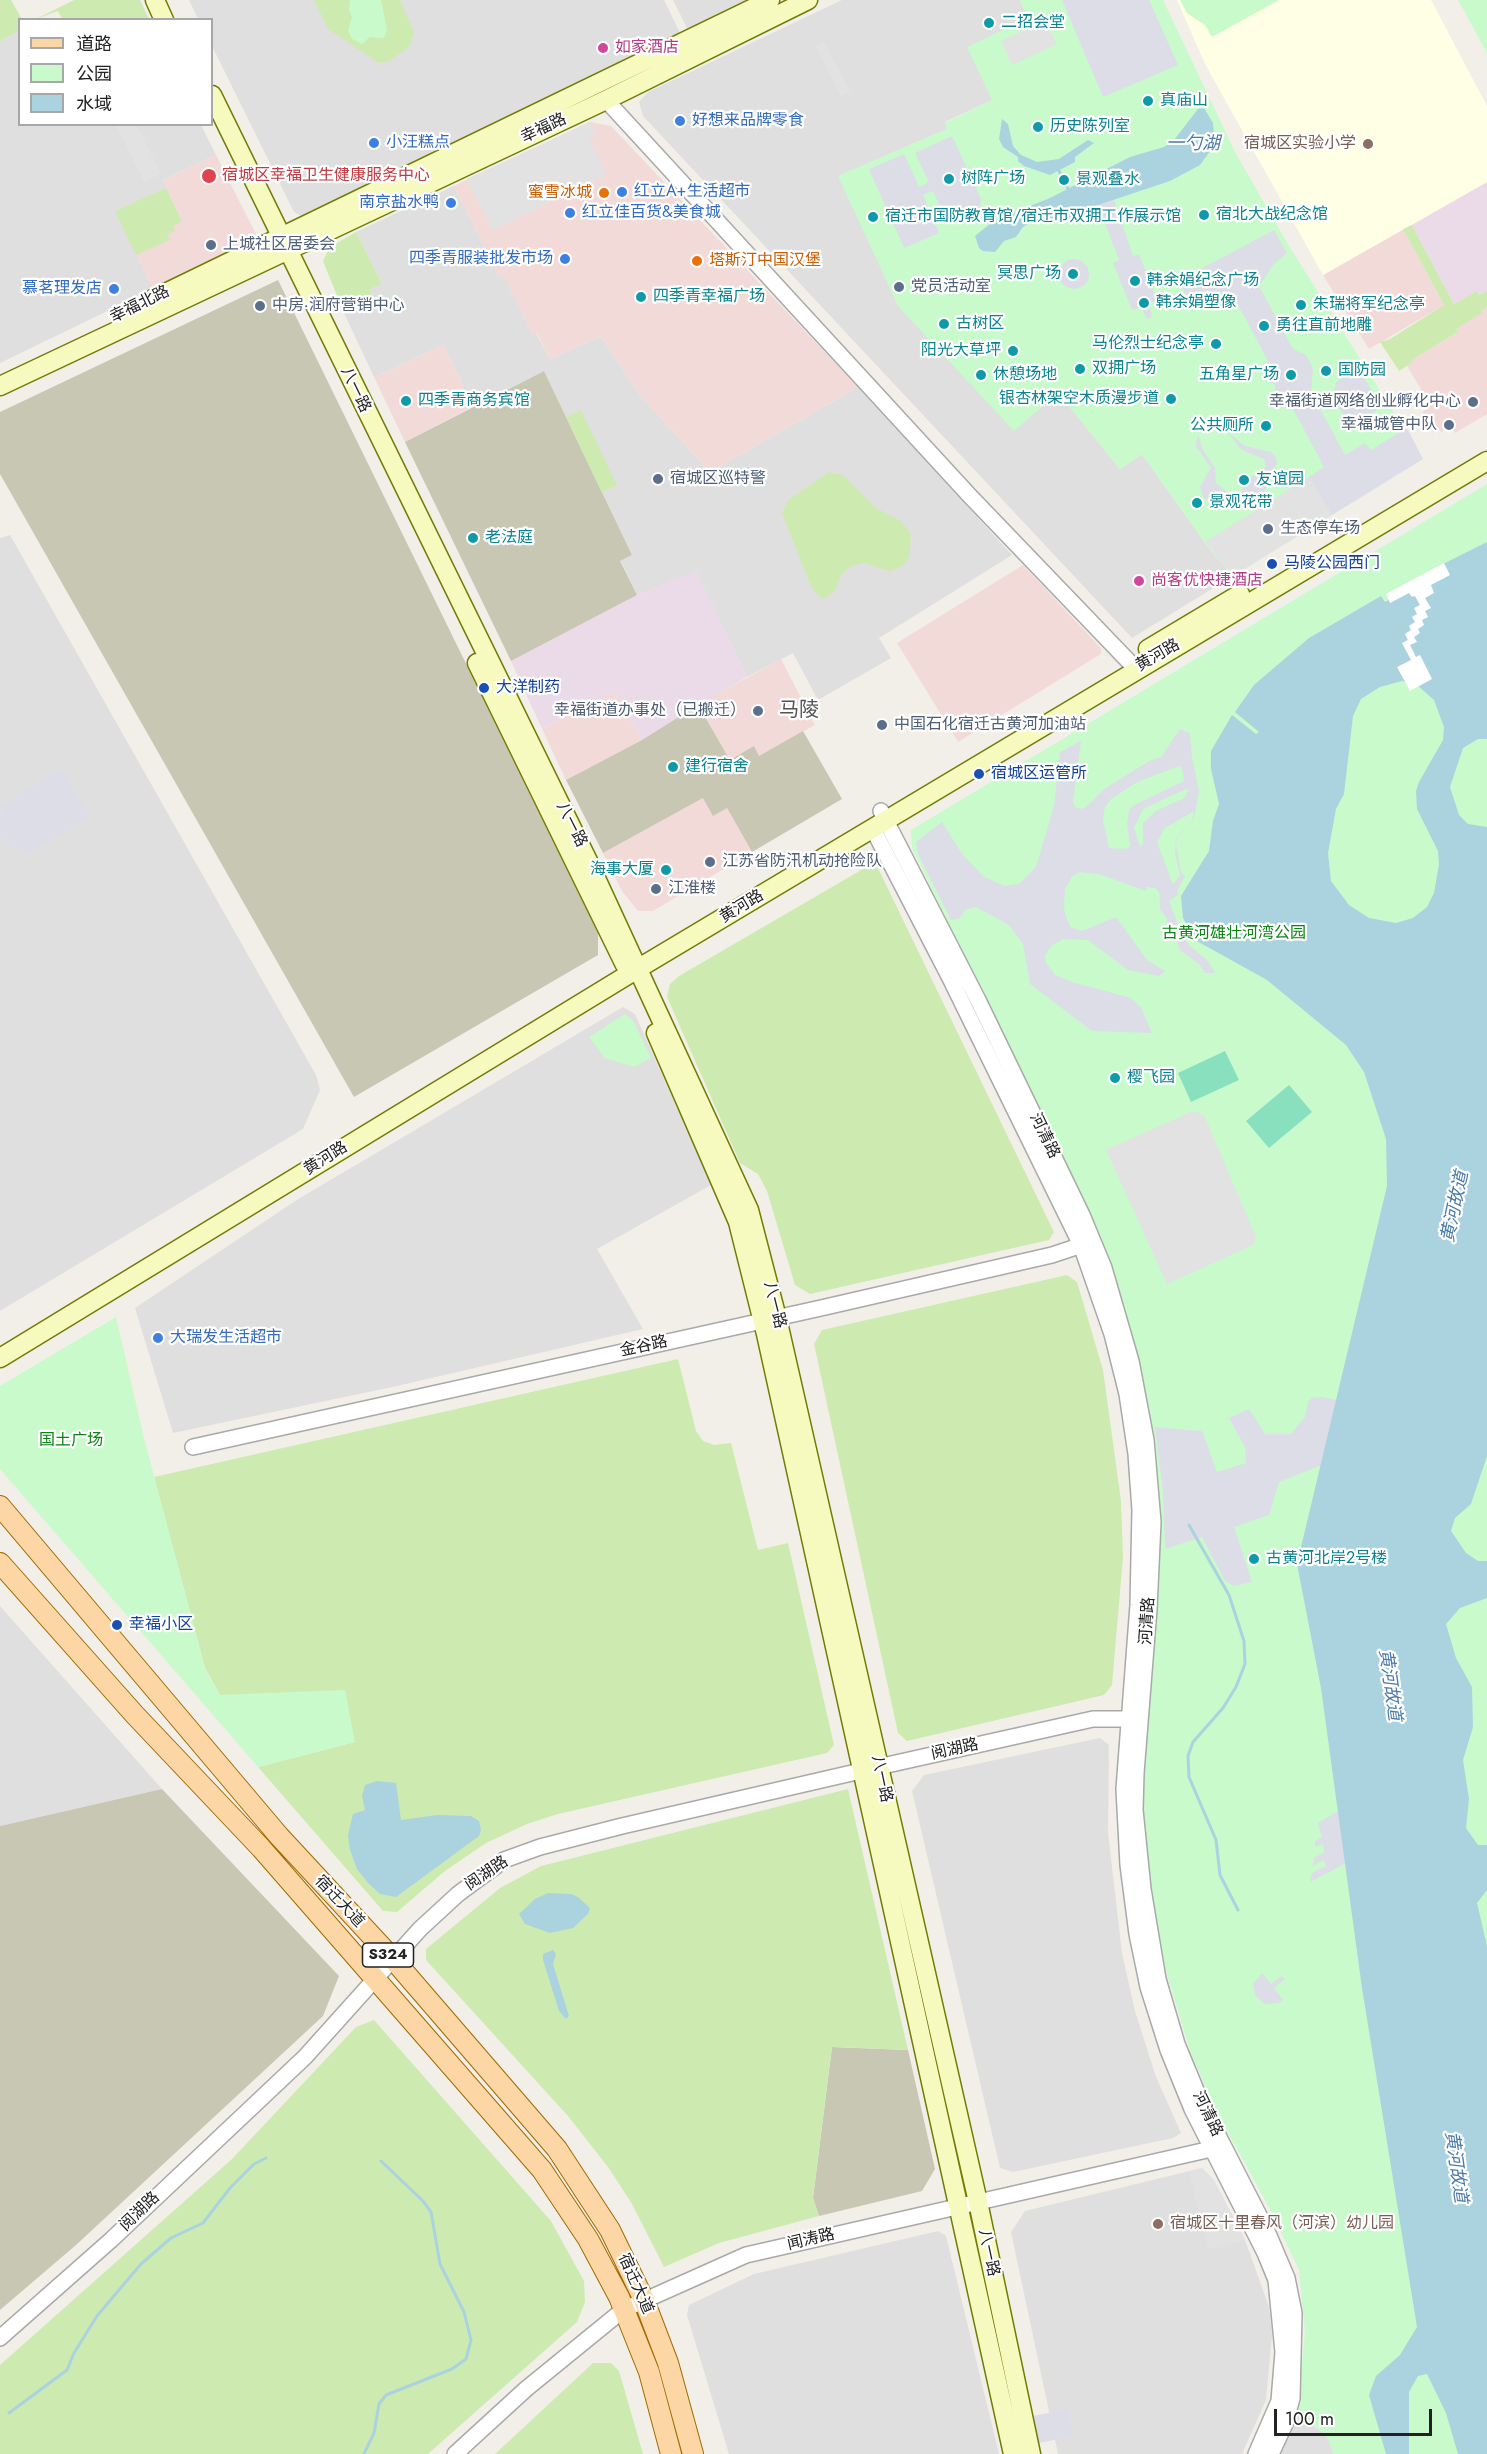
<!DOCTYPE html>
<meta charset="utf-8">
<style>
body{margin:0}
#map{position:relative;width:1487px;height:2454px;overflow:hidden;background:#f2efe9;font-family:Jost,"Noto Sans SC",sans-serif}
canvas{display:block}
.legend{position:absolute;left:18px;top:18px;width:195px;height:108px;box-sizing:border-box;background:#fff;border:2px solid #a7a7a7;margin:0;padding:8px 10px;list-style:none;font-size:18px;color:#222}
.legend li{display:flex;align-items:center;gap:12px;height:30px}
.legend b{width:30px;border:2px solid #a7a7a7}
.scale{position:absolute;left:1274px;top:2409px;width:158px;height:27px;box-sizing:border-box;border:3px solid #222;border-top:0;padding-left:8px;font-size:18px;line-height:21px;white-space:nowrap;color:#222;-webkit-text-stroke:4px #fff;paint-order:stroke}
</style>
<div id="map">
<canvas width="1487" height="2454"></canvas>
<ul class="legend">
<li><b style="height:8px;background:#fcd6a4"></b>道路</li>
<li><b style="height:16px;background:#c8facc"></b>公园</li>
<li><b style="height:16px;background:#aad3df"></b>水域</li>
</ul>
<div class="scale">100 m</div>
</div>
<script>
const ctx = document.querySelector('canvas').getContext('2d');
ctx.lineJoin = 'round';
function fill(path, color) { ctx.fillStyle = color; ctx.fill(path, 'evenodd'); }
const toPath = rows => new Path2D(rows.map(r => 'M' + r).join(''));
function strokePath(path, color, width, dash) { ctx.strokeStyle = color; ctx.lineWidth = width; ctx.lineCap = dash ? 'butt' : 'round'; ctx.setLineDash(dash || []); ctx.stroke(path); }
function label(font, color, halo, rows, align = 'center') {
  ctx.font = font + ' Jost,"Noto Sans SC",sans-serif'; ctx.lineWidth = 4.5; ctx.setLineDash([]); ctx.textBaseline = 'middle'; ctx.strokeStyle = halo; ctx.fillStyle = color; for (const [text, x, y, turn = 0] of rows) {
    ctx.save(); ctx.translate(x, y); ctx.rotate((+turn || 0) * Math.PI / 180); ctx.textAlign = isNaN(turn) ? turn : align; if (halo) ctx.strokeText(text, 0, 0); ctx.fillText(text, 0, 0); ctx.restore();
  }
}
fill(toPath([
 [189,0,664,0,683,39,303,217,294,212,212,46,212,20,198,19],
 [673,0,759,0,690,34],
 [842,0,1020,0,1028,18,992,100,945,122,947,129,839,176,1013,430,1046,403,1056,399,1069,406,1120,469,1142,454,1208,547,1233,576,1132,638,643,116,639,102,648,92],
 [19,31,20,124,201,125,216,155,163,180,182,221,153,289,0,363,0,41],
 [454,186,498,275,503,273,532,334,536,333,550,359,601,336,640,395,710,472,858,387,1012,555,879,638,891,658,818,700,793,653,747,677,696,572,637,595,620,560,632,555,544,371,472,407,444,345,374,377,344,313,373,299,369,289,382,284,356,232],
 [10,535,316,1075,320,1090,303,1129,0,1311,0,538],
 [623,1007,635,1014,711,1185,597,1249,643,1329,397,1386,173,1433,135,1308,295,1201],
 [0,1606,162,1789,0,1826],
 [1100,1738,1109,1745,1108,1833,1122,1953,1135,2011,1156,2077,1181,2133,1173,2138,1013,2172,1000,2168,912,1791,924,1775],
 [1202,2168,1214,2180,1245,2240,1269,2307,1272,2335,1266,2400,1242,2454,1058,2454,1011,2232,1025,2211],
 [938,2231,946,2236,999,2454,729,2454,687,2315,689,2305,754,2274],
 [1297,2415,1326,2434,1334,2454,1278,2454]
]), '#e0dfdf');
fill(toPath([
 [590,122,611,126,858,387,710,472,640,395,601,336,550,359,537,333,532,335,503,274,498,276,454,186],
 [216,155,257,236,253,243,153,289,136,255,169,240,167,234,173,226,182,221,163,180],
 [1403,229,1444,305,1369,349,1323,275],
 [1487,307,1487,414,1455,433,1451,426,1441,432,1439,429,1433,432,1422,412,1426,409,1423,404,1428,401,1407,366,1413,362,1412,360,1457,333,1456,329],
 [444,345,472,407,405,442,374,377],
 [1023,565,1101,648,1101,654,958,742,897,643],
 [781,659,815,725,759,756,730,760,698,705],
 [615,691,642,740,566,780,542,729],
 [703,798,727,808,752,852,653,911,638,911,622,891,603,853]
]), '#f2dad9');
fill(toPath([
 [1487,182,1487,291,1479,295,1476,292,1454,304,1412,225],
 [696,571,747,677,642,740,615,691,542,729,511,661,637,595]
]), '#ebdbe8');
fill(toPath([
 [1177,0,1431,0,1487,106,1487,182,1323,275,1205,64]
]), '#ffffe5');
fill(toPath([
 [278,280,598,933,598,955,354,1097,0,474,0,412],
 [544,371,632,555,620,561,637,595,511,661,405,442],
 [698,705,730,760,754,746,759,756,803,731,842,799,752,852,727,808,713,816,703,798,603,853,566,780,642,740],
 [162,1789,339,1976,323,2016,76,2245,0,2310,0,1826],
 [832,2047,908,2050,935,2169,922,2191,819,2216,813,2198]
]), '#c7c7b4');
fill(toPath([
 [0,0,11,0,22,19,19,31,0,41],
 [74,0,140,0,149,19,62,19,58,11,36,19],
 [314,0,400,0,414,32,409,47,388,62,379,63,328,29],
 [166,188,182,221,173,226,175,231,167,234,170,240,136,255,115,211],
 [1412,225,1454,304,1477,291,1479,295,1487,291,1487,307,1481,311,1482,313,1456,329,1458,332,1412,360,1413,362,1399,371,1380,342,1390,339,1444,305,1403,229],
 [356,232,382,284,370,289,374,299,344,313,323,261,330,247],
 [581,410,617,485,602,493,566,417],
 [829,472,843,475,876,508,901,521,911,534,910,553,907,562,899,568,889,571,863,563,850,567,842,574,835,591,823,599,818,596,810,584,782,513,788,500],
 [875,862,1054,1232,1049,1240,810,1294,795,1285,767,1191,758,1174,740,1163,667,997,670,984,679,976],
 [1067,1275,1077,1282,1103,1370,1121,1501,1123,1557,1112,1685,1104,1695,907,1741,898,1733,814,1344,822,1330],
 [678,1359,696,1431,703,1441,714,1445,731,1443,758,1550,788,1543,834,1745,827,1753,558,1814,527,1824,486,1843,445,1871,397,1912,383,1911,258,1767,355,1742,242,1696,220,1695,205,1668,154,1477],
 [848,1789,908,2050,832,2047,813,2198,819,2216,719,2243,664,2267,632,2204,608,2167,568,2116,426,1960,426,1949,500,1888,541,1866],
 [374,2020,551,2221,584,2281,585,2302,577,2322,428,2454,0,2454,0,2365,232,2159,356,2027],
 [593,2363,611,2363,619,2371,643,2454,495,2454]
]), '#cdebb0');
fill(toPath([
 [350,0,381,0,387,30,384,38,370,37,362,44,352,39,348,31,352,17,349,10],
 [1020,0,1163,0,1235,152,1289,246,1423,459,1233,576,1208,547,1142,454,1120,469,1069,406,1056,399,1046,403,1014,431,898,306,838,176,947,129,945,123,992,100,967,47,1028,18],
 [1180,0,1279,0,1212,37,1205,25,1187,13],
 [1458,0,1487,0,1487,53],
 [1487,484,1487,2454,1334,2454,1326,2434,1297,2415,1305,2332,1299,2270,1272,2213,1220,2118,1191,2054,1162,1958,1143,1866,1142,1760,1157,1580,1158,1483,1134,1343,1098,1231,912,848,911,830],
 [625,1014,634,1022,651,1058,634,1067,605,1058,589,1037],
 [116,1317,144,1438,205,1669,220,1695,345,1690,355,1742,258,1767,0,1469,0,1386]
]), '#c8facc');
fill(toPath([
 [1225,1051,1239,1080,1191,1102,1178,1073],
 [1289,1085,1312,1112,1269,1148,1246,1121]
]), '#88e0be');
fill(toPath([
 [1045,20,1057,44,1012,65,1001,41],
 [824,42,850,91,841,96,816,46],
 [590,122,597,134,589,138,607,175,492,230,467,179],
 [116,125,137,125,161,174,144,182],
 [1309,477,1332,515,1233,576,1205,542],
 [1193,1111,1204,1115,1256,1237,1253,1245,1167,1284,1106,1150],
 [1202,2168,1214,2180,1245,2240,1208,2249,1189,2171]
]), '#e2e2e2');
fill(toPath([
 [1062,0,1149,0,1178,65,1103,97],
 [952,136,981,199,980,208,956,219,945,218,933,191,923,195,939,233,904,248,869,169,904,154,919,187,929,182,915,153],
 [1114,200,1133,256,1139,254,1157,300,1149,304,1152,317,1147,319,1141,307,1132,310,1113,263,1119,260,1098,205],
 [1274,230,1287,253,1274,264,1259,286,1293,349,1306,355,1313,368,1311,392,1345,455,1365,443,1371,450,1407,428,1423,459,1332,515,1309,477,1324,467,1290,403,1276,397,1275,385,1270,382,1265,375,1268,361,1235,299,1205,298,1192,304,1178,281],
 '1059 274a15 15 0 1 1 30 0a15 15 0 1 1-30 0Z',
 [1351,373,1364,378,1375,396,1377,410,1358,422,1343,415,1333,396,1336,382],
 [1227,432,1245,446,1271,452,1276,457,1277,463,1265,485,1266,498,1258,506,1238,501,1221,507,1208,502,1203,497,1200,487,1211,468,1196,446,1198,435,1203,450,1215,468,1216,483,1230,494,1240,493,1250,478,1266,467,1264,459,1242,450],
 [1180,729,1190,733,1192,757,1199,791,1194,819,1179,834,1176,842,1181,873,1185,876,1177,891,1178,895,1169,901,1182,935,1190,946,1208,961,1215,973,1205,973,1200,965,1180,950,1177,940,1168,927,1167,919,1160,909,1159,892,1155,888,1146,887,1146,891,1099,874,1080,872,1072,876,1065,889,1064,911,1070,927,1082,931,1116,917,1147,960,1165,971,1159,976,1128,970,1088,940,1063,939,1051,946,1045,956,1046,963,1055,975,1072,982,1131,998,1141,1008,1152,1033,1092,1031,1030,984,1023,944,1009,925,976,907,965,910,959,919,951,920,918,854,916,842,942,822,962,854,983,876,1004,886,1019,884,1035,868,1038,860,1054,806,1060,752,1081,741,1073,802,1075,807,1081,809,1086,807,1104,789,1149,761,1161,757],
 [1179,766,1182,768,1184,781,1134,805,1129,810,1127,824,1130,846,1126,849,1109,848,1103,820,1105,807,1111,799,1137,782],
 [1186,789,1189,790,1184,798,1156,811,1143,823,1143,844,1140,846,1134,828,1143,809],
 [1194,811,1193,819,1176,839,1175,853,1180,875,1173,885,1157,842,1165,828],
 [61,769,90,817,28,854,25,848,14,848,6,843,0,835,0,816,3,811,0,806],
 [1322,1397,1337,1400,1322,1465,1279,1482,1269,1515,1234,1527,1252,1582,1234,1586,1225,1581,1202,1537,1165,1549,1163,1492,1155,1427,1202,1431,1217,1472,1246,1463,1245,1447,1229,1418,1249,1409,1265,1434,1291,1434,1305,1417,1308,1402,1312,1398],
 [1342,1809,1350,1861,1310,1882,1312,1873,1326,1866,1324,1860,1313,1866,1314,1858,1324,1852,1323,1844,1315,1847,1315,1841,1322,1837,1318,1823],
 [1262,1973,1271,1984,1282,1976,1285,1979,1274,1988,1283,2000,1278,2003,1265,2004,1255,1995,1253,1984],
 [1068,2409,1074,2436,1029,2445,1023,2418]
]), '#dddde8');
fill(toPath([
 [1204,108,1213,123,1214,136,1213,147,1200,165,1170,181,1098,205,1067,220,1037,219,1023,227,1016,237,1004,241,995,252,983,251,979,248,975,236,995,220,1050,198,1130,157,1164,147,1174,140,1198,109],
 [1002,119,1008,124,1013,146,1021,155,1037,162,1059,159,1088,140,1094,143,1075,157,1075,162,1050,175,1024,166,1018,161,1018,157,1003,147,999,139],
 [1487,542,1487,739,1478,739,1463,748,1450,787,1459,815,1468,824,1487,827,1487,1456,1471,1504,1455,1518,1451,1531,1466,1553,1478,1561,1487,1561,1487,1598,1460,1608,1446,1624,1456,1658,1472,1687,1473,1727,1463,1760,1469,1799,1466,1828,1478,1845,1487,1845,1487,1890,1477,1903,1487,1946,1487,2454,1458,2454,1446,2413,1427,2374,1418,2376,1409,2392,1409,2454,1386,2454,1369,2395,1376,2376,1400,2355,1417,2327,1362,1988,1321,1688,1297,1564,1387,1186,1386,1139,1364,1072,1346,1045,1267,980,1195,940,1183,918,1181,896,1209,851,1213,821,1219,804,1211,769,1211,751,1232,715,1256,734,1259,732,1235,712,1254,685,1309,638,1381,596,1385,602,1440,572,1437,567],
 [1402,681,1417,685,1434,700,1444,727,1443,740,1419,782,1416,791,1417,809,1438,851,1439,864,1434,893,1427,907,1413,918,1396,923,1369,918,1349,905,1331,881,1328,853,1336,809,1344,794,1353,716,1361,699,1380,687],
 [377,1781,396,1783,401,1820,437,1815,471,1816,479,1821,481,1830,479,1836,396,1897,380,1894,368,1883,357,1869,350,1850,348,1835,353,1814,365,1810,362,1796,365,1785],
 [548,1893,571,1894,578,1897,590,1908,588,1914,573,1928,550,1933,525,1924,519,1914,535,1899],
 [553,1950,556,1954,553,1964,569,2016,566,2019,559,2011,543,1960,543,1954]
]), '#aad3df');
fill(toPath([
 [1444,563,1450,575,1431,585,1434,593,1425,598,1431,608,1425,611,1428,617,1422,620,1424,625,1418,629,1420,633,1414,637,1417,642,1410,645,1416,657,1420,655,1432,679,1410,691,1397,667,1411,660,1402,643,1408,640,1405,634,1411,630,1409,626,1415,622,1412,617,1417,614,1414,608,1420,605,1415,596,1412,597,1409,593,1390,603,1386,594]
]), '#fff');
strokePath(toPath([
 [1059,171,1068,189],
 [1189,1525,1229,1595,1244,1641,1245,1664,1236,1687,1223,1708,1193,1742,1188,1756,1189,1777,1216,1840,1220,1875,1238,1910],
 [9,2413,67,2370,74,2353,97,2316,141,2264,171,2238,203,2223,230,2188,254,2164,266,2158],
 [364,2454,374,2433,379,2404,386,2395,452,2369,466,2359,471,2340,464,2312,440,2264,431,2212,423,2201,381,2161]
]), '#aad3df', 3);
const tertiary = toPath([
 [606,100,969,495,1136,669],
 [881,811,978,1000,1082,1215,1104,1268,1131,1361,1146,1440,1153,1522,1149,1609,1136,1773,1135,1810,1143,1889,1158,1979,1177,2044,1201,2102,1267,2231,1287,2278,1294,2313,1292,2398,1285,2424,1271,2454],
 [873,829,950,978,1081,1245,1112,1334,1127,1394,1136,1454,1140,1510,1138,1605,1124,1789,1128,1865,1137,1934,1148,1987,1168,2050,1192,2109,1265,2253,1276,2280,1283,2352,1279,2401,1256,2454],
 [193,1447,821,1308,1052,1255,1088,1243],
 [0,2338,111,2240,305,2057,420,1929,458,1894,504,1860,540,1847,622,1826,878,1767,1093,1719,1137,1719],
 [455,2454,526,2389,623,2310,746,2255,1220,2147]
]);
const secondary = toPath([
 [155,0,164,20],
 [212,95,588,861,749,1210,777,1318,978,2202,1031,2454],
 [153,299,770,0],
 [0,386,606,100,808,0],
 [1148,649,1240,594],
 [477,663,625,965],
 [656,1033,738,1222,766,1334,1013,2454],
 [0,1358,639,968,1487,461]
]);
const primary = toPath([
 [0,1506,279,1836,393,1959,557,2149,610,2230,644,2300,668,2363,693,2454],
 [0,1563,135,1715,261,1848,542,2170,588,2239,619,2297,649,2372,671,2454]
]);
strokePath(tertiary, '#a9a9a9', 18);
strokePath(secondary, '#707d05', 21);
strokePath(primary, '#a06b00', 22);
strokePath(tertiary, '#fff', 15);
strokePath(secondary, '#f7fabf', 18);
strokePath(primary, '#fcd6a4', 20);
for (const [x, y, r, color] of [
 [989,23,6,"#0f9aa8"],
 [603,48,6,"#d1479c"],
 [1148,101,6,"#0f9aa8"],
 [680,121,6,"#3f7fe0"],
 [1038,127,6,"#0f9aa8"],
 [374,143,6,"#3f7fe0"],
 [1368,144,6,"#8d6e63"],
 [209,176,8,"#e0444e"],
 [949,179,6,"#0f9aa8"],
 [1064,180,6,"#0f9aa8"],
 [622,192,6,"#3f7fe0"],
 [604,193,6,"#e8710a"],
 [451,203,6,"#3f7fe0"],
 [570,213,6,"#3f7fe0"],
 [1204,215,6,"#0f9aa8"],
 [873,217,6,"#0f9aa8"],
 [211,245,6,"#5c6f8a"],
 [565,259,6,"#3f7fe0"],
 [697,261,6,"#e8710a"],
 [1073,274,6,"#0f9aa8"],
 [1135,281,6,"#0f9aa8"],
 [899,287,6,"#5c6f8a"],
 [114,289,6,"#3f7fe0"],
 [641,297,6,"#0f9aa8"],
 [1144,303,6,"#0f9aa8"],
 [1301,305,6,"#0f9aa8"],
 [260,306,6,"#5c6f8a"],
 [944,324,6,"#0f9aa8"],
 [1264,326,6,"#0f9aa8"],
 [1216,344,6,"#0f9aa8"],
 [1013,351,6,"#0f9aa8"],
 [1080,369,6,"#0f9aa8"],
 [1326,371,6,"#0f9aa8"],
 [981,375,6,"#0f9aa8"],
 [1291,375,6,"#0f9aa8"],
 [1171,399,6,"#0f9aa8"],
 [406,401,6,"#0f9aa8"],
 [1473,402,6,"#5c6f8a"],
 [1449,425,6,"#5c6f8a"],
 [1266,426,6,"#0f9aa8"],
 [658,479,6,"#5c6f8a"],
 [1244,480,6,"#0f9aa8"],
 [1197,503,6,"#0f9aa8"],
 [1268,529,6,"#5c6f8a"],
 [473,538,6,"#0f9aa8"],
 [1272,564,6,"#1a4fb4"],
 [1139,581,6,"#d1479c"],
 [484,688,6,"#1a4fb4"],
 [758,711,6,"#5c6f8a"],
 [882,725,6,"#5c6f8a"],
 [673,767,6,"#0f9aa8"],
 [979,774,6,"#1a4fb4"],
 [710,862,6,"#5c6f8a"],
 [666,870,6,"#0f9aa8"],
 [656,889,6,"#5c6f8a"],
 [1115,1078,6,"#0f9aa8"],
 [158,1338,6,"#3f7fe0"],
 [1254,1559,6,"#0f9aa8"],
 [117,1625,6,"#1a4fb4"],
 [1158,2224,6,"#8d6e63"]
]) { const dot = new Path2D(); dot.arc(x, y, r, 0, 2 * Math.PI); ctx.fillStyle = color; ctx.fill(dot); strokePath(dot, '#fff', 2); }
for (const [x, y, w] of [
 [388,1955,51]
]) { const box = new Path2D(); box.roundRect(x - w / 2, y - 12, w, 24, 4.5); ctx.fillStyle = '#fff'; ctx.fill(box); strokePath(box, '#222', 1.5); }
label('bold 15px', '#222', null, [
 ["S324",388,1955]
]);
label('16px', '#0d838f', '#fff', [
 ["二招会堂",1001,23],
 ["真庙山",1160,101],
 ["历史陈列室",1050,127],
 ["树阵广场",961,179],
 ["景观叠水",1076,180],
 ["宿北大战纪念馆",1216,215],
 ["宿迁市国防教育馆/宿迁市双拥工作展示馆",885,217],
 ["冥思广场",1061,274,"right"],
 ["韩余娟纪念广场",1147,281],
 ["四季青幸福广场",653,297],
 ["韩余娟塑像",1156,303],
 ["朱瑞将军纪念亭",1313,305],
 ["古树区",956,324],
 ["勇往直前地雕",1276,326],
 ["马伦烈士纪念亭",1204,344,"right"],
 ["阳光大草坪",1001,351,"right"],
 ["双拥广场",1092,369],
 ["国防园",1338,371],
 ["休憩场地",993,375],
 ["五角星广场",1279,375,"right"],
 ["银杏林架空木质漫步道",1159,399,"right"],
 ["四季青商务宾馆",418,401],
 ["公共厕所",1254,426,"right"],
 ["友谊园",1256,480],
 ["景观花带",1209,503],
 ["老法庭",485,538],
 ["建行宿舍",685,767],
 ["海事大厦",654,870,"right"],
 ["樱飞园",1127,1078],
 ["古黄河北岸2号楼",1266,1559]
], 'left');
label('16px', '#b23c85', '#fff', [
 ["如家酒店",615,48],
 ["尚客优快捷酒店",1151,581]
], 'left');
label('16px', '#366cbe', '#fff', [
 ["好想来品牌零食",692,121],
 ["小汪糕点",386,143],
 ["红立A+生活超市",634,192],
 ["南京盐水鸭",439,203,"right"],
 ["红立佳百货&美食城",582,213],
 ["四季青服装批发市场",553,259,"right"],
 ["慕茗理发店",102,289,"right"],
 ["大瑞发生活超市",170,1338]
], 'left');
label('16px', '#222', '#fff', [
 ["幸福路",544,129,-25],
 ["幸福北路",140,305,-26],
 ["八一路",355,390,64],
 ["黄河路",1158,656,-30],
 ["八一路",571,825,63],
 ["黄河路",742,907,-31],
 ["河清路",1044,1136,64],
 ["黄河路",326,1159,-32],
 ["八一路",774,1305,76],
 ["金谷路",644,1347,-12],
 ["河清路",1148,1621,-86],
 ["阅湖路",955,1750,-12],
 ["八一路",881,1779,78],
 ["阅湖路",487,1874,-34],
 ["宿迁大道",339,1902,47],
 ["河清路",1207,2114,64],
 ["阅湖路",140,2212,-44],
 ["闻涛路",811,2240,-13],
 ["八一路",988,2253,78],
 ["宿迁大道",635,2284,66]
]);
label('16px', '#785e54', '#fff', [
 ["宿城区实验小学",1356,144],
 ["宿城区十里春风（河滨）幼儿园",1170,2224,"left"]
], 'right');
label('16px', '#be3a42', '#fff', [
 ["宿城区幸福卫生健康服务中心",222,176]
], 'left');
label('16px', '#c56008', '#fff', [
 ["蜜雪冰城",592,193],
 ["塔斯汀中国汉堡",709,261,"left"]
], 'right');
label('16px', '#4e5e75', '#fff', [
 ["上城社区居委会",223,245],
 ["党员活动室",911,287],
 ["中房·润府营销中心",272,306],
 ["幸福街道网络创业孵化中心",1461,402,"right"],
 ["幸福城管中队",1437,425,"right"],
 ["宿城区巡特警",670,479],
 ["生态停车场",1280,529],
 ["幸福街道办事处（已搬迁）",746,711,"right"],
 ["中国石化宿迁古黄河加油站",894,725],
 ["江苏省防汛机动抢险队",722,862],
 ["江淮楼",668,889]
], 'left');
label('16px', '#164399', '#fff', [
 ["马陵公园西门",1284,564],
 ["大洋制药",496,688],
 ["宿城区运管所",991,774],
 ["幸福小区",129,1625]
], 'left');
label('16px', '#0c8416', '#fff', [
 ["古黄河雄壮河湾公园",1234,934],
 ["国土广场",71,1441]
]);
label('italic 18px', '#4a7aab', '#fff', [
 ["一勺湖",1193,145],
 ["黄河故道",1456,1207,-78],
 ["黄河故道",1389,1685,82],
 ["黄河故道",1455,2167,82]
]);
label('20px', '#555', '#fff', [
 ["马陵",799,711]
]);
</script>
